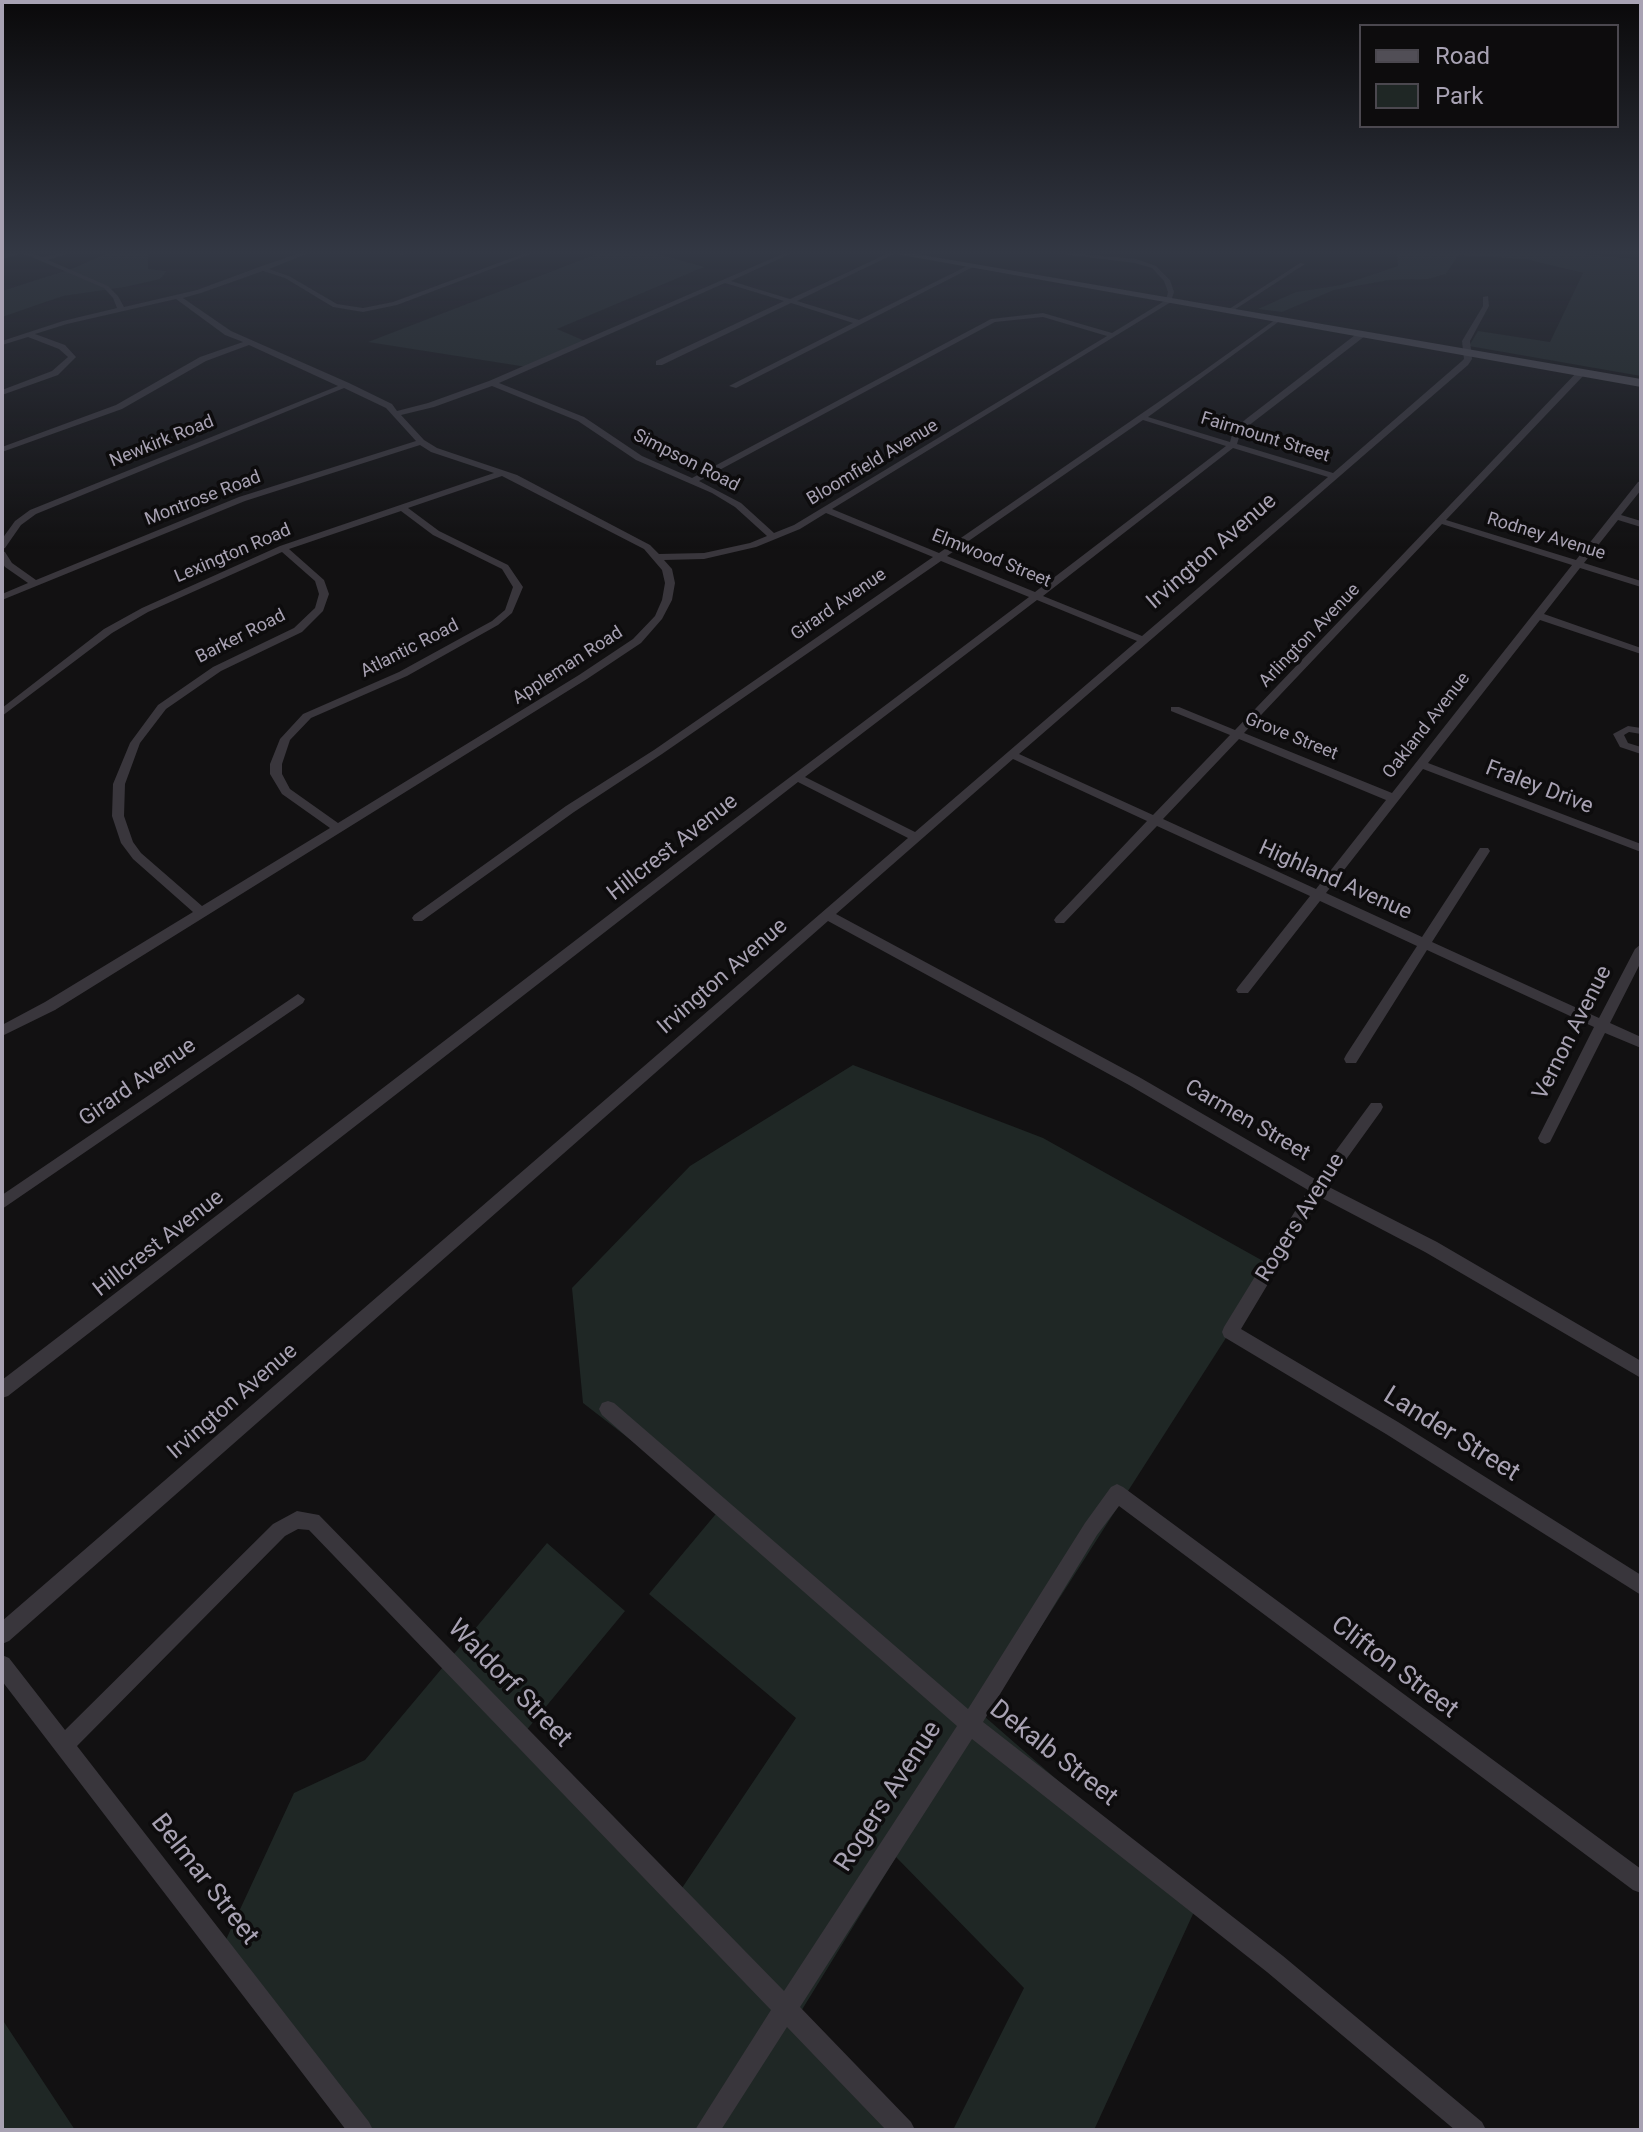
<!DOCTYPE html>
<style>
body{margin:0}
#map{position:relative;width:1643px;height:2132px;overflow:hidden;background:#121112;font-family:Roboto,sans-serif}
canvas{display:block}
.frame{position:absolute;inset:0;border:4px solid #a8a2b3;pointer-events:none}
.legend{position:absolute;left:1359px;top:24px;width:260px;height:104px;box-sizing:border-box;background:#0d0c0d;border:2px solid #4b484f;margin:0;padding:10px 14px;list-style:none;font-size:24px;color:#a8a2b3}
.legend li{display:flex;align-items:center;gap:16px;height:40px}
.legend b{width:40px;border:2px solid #4b484f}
</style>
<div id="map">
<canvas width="1643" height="2132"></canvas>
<div class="frame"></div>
<ul class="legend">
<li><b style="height:10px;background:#514e56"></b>Road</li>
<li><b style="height:22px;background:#1f2725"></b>Park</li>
</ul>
</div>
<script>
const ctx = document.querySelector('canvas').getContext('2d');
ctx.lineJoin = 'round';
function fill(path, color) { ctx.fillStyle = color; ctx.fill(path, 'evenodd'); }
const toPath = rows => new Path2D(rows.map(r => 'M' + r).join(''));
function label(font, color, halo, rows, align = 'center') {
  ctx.font = font + ' Roboto,sans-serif'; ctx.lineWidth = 7; ctx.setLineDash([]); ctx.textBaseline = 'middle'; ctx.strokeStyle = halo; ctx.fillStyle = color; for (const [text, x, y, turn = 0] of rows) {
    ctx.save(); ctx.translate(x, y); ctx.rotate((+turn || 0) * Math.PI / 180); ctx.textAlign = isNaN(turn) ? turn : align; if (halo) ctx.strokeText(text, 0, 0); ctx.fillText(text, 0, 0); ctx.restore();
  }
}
fill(toPath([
 [110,252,148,252,148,269,167,271,160,279,125,287,63,296,2,317,2,291,74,268],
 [602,252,651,252,704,267,557,329,585,341,527,367,368,342],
 [1397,252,1567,252,1641,260,1641,376,1469,346,1478,331,1550,342,1583,273,1526,259,1458,255,1446,274,1428,279,1389,280,1334,290,1282,312,1258,309,1296,292,1341,285,1398,266],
 [853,1065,1043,1138,1272,1266,984,1716,1198,1903,1094,2130,953,2130,1024,1988,896,1857,795,2021,904,2130,349,2130,217,1959,294,1793,365,1760,547,1543,625,1611,515,1744,674,1900,796,1718,649,1594,720,1509,583,1403,572,1288,690,1166],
 [2,2019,75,2130,2,2130]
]), '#1f2725');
fill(toPath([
 [14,252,27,252,43,257,66,252,66,254,48,260,108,286,118,296,124,307,197,290,259,267,303,252,311,252,269,269,289,276,337,304,363,308,393,302,528,252,536,252,397,305,363,312,333,307,285,278,263,271,201,293,183,298,231,331,349,383,392,404,397,411,428,403,489,381,787,252,794,252,731,281,790,299,891,252,898,252,797,301,859,320,969,265,973,265,973,267,736,388,729,386,853,323,791,303,662,365,656,365,656,361,784,301,725,283,499,383,584,417,642,456,692,478,991,319,1043,313,1112,333,1166,300,1168,292,1164,281,1152,268,1135,263,1062,254,1059,252,1136,259,1156,266,1170,280,1174,292,1171,302,832,509,939,553,1202,372,1279,317,1281,320,1148,417,1230,442,1233,431,1246,419,1359,332,1365,332,1365,336,1252,423,1240,434,1237,444,1333,473,1462,361,1464,359,1462,341,1483,306,1483,297,1488,296,1489,306,1470,341,1472,359,1468,365,1019,754,1153,815,1230,735,1171,711,1171,707,1179,707,1235,730,1578,371,1584,371,1584,375,1446,520,1576,560,1638,482,1641,481,1641,490,1621,515,1641,521,1641,527,1618,520,1584,563,1641,581,1641,587,1580,568,1544,614,1641,648,1641,654,1540,620,1428,763,1641,844,1641,852,1423,769,1326,893,1422,937,1480,848,1488,848,1490,851,1432,942,1599,1018,1635,949,1641,944,1641,962,1610,1023,1641,1037,1641,1048,1605,1033,1550,1142,1545,1144,1540,1142,1538,1138,1594,1027,1427,950,1356,1063,1346,1063,1344,1059,1346,1055,1417,946,1320,901,1248,993,1238,993,1236,990,1238,987,1310,896,1157,826,1064,923,1056,923,1054,920,1056,917,1147,821,1013,759,836,914,1139,1077,1315,1179,1371,1103,1381,1103,1383,1107,1381,1111,1327,1186,1437,1242,1641,1361,1641,1378,1425,1252,1320,1197,1241,1329,1398,1422,1641,1575,1641,1595,1386,1434,1224,1337,1222,1332,1224,1327,1308,1190,1129,1085,828,921,9,1641,2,1644,2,1621,908,838,798,782,8,1396,2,1398,2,1380,692,851,1029,597,941,561,662,754,574,812,422,921,414,921,412,918,414,915,566,806,654,750,933,557,826,513,800,529,756,547,704,559,664,560,672,569,675,583,672,600,662,619,641,643,587,679,55,1010,2,1036,2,1025,45,1002,193,912,133,859,121,843,112,816,113,784,130,743,158,705,213,667,294,628,315,608,319,594,315,581,282,552,148,612,112,633,2,716,2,708,104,629,142,608,280,546,494,473,431,452,420,445,245,501,2,600,2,594,28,583,5,567,2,563,2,551,5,552,12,563,36,580,239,497,416,441,386,408,344,388,36,514,21,525,5,548,2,549,2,539,15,521,30,510,338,386,249,345,206,361,122,409,2,452,2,447,116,405,200,357,243,342,225,335,176,299,67,324,35,334,65,345,76,357,58,375,2,395,2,390,52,371,68,357,59,349,28,337,2,345,2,341,63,321,117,308,113,298,104,288,27,255,20,254,2,259,2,255,14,252],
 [1043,317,1107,336,794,525,774,533,741,503,699,481,995,322,1043,317],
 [492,386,578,421,636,460,712,493,735,507,767,536,750,543,704,553,659,554,650,545,517,475,437,448,424,440,401,415,434,407,492,386],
 [1143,420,1226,446,1035,592,947,556,1143,420],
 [1233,448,1328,477,1142,636,1043,596,1233,448],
 [502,476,644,549,662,570,665,583,662,600,655,616,633,639,579,675,338,823,290,789,282,774,282,764,290,740,311,718,407,676,498,625,512,613,523,587,508,565,439,531,408,508,502,476],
 [401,511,433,535,502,569,513,587,505,610,492,621,399,672,303,714,280,739,270,764,270,774,282,794,330,828,202,906,141,853,133,842,124,816,125,784,140,743,166,709,221,671,302,632,323,611,329,594,324,580,289,549,401,511],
 [1442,524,1572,565,1392,793,1244,733,1442,524],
 [1037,600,1137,641,915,832,805,777,1037,600],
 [1239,739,1386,800,1316,889,1163,819,1239,739],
 [389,252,405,252,406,253,403,255,389,252],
 [1300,263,1305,264,1231,312,1226,311,1300,263],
 [1628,726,1641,728,1641,734,1629,732,1624,735,1628,743,1641,747,1641,754,1620,747,1613,734,1628,726],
 [298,994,305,999,303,1003,2,1209,2,1195,298,994],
 [608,1401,614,1403,968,1709,1085,1523,1111,1487,1117,1484,1123,1487,1641,1869,1641,1893,1633,1890,1119,1506,1097,1535,983,1722,1283,1956,1482,2122,1486,2130,1455,2130,1267,1972,972,1739,800,2007,911,2122,915,2130,886,2130,787,2027,721,2130,695,2130,771,2010,309,1530,298,1529,285,1536,77,1746,369,2122,373,2130,346,2130,2,1681,2,1655,9,1658,65,1730,273,1524,297,1511,319,1515,784,1991,957,1726,602,1415,599,1409,602,1403,608,1401]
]), '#39363c');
fill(toPath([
 [885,252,905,252,1641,379,1641,387,885,252]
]), '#514e56');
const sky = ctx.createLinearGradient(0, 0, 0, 550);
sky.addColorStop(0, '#0a090a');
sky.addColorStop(0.46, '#333844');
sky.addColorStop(1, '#33384400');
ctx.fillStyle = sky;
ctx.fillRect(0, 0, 1643, 550);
label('18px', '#a8a2b3', '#0d0c0d', [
 ["Fairmount Street",1265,438,17],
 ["Newkirk Road",162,442,-22],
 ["Simpson Road",686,461,27],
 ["Bloomfield Avenue",873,463,-31],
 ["Montrose Road",203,499,-21],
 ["Rodney Avenue",1546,537,17],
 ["Lexington Road",233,554,-23],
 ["Elmwood Street",991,559,22],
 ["Girard Avenue",839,605,-35],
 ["Arlington Avenue",1310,636,-46],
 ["Barker Road",241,637,-27],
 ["Atlantic Road",410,649,-27],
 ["Appleman Road",568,666,-33],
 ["Oakland Avenue",1427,726,-52],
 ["Grove Street",1291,737,22]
]);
label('22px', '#a8a2b3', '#0d0c0d', [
 ["Irvington Avenue",1212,552,-41],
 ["Fraley Drive",1539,788,21],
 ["Hillcrest Avenue",673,848,-38],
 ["Highland Avenue",1335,881,24],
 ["Irvington Avenue",723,977,-41],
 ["Vernon Avenue",1573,1033,-63],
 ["Girard Avenue",138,1083,-35],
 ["Carmen Street",1247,1121,30],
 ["Rogers Avenue",1301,1218,-58],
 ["Hillcrest Avenue",159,1244,-38],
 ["Irvington Avenue",233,1402,-41]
]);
label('26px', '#a8a2b3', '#0d0c0d', [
 ["Lander Street",1451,1435,32],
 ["Clifton Street",1394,1668,37],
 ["Waldorf Street",509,1684,46],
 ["Dekalb Street",1053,1754,38],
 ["Rogers Avenue",889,1797,-57],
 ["Belmar Street",204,1880,52]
]);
</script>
